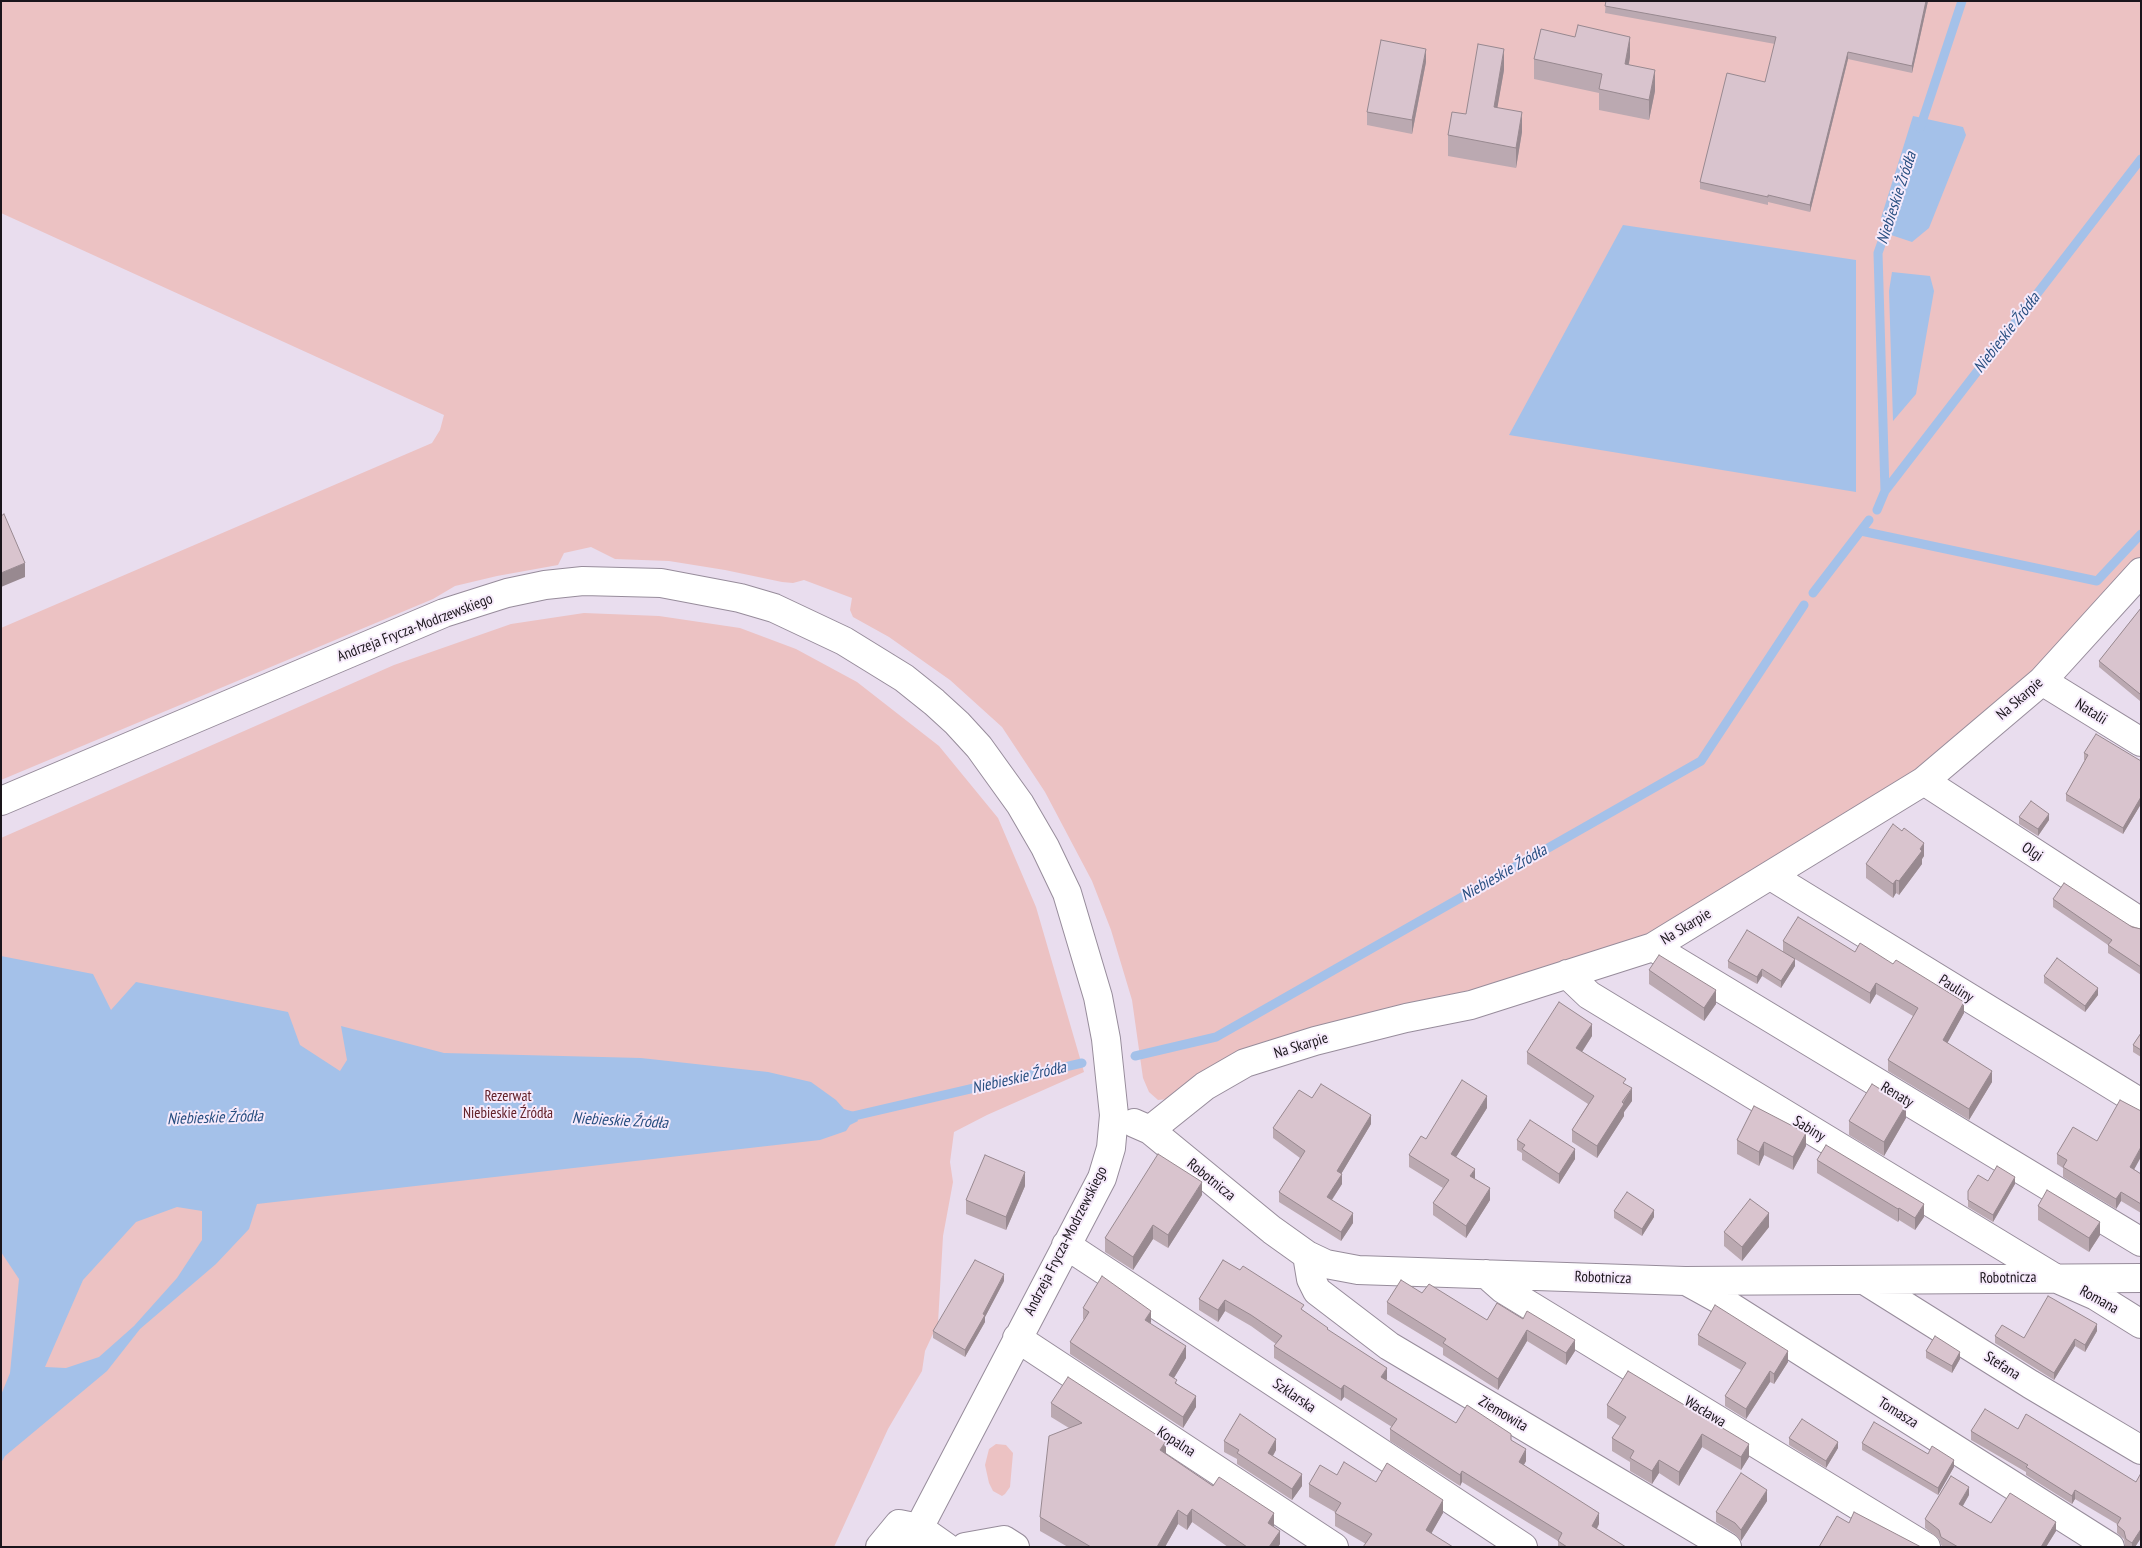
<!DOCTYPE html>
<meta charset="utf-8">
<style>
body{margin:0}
#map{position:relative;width:2142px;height:1548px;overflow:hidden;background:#e9ddee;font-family:"PT Sans Narrow",sans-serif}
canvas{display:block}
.frame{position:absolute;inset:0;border:2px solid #1a151b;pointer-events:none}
</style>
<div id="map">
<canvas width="2142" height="1548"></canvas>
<div class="frame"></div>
</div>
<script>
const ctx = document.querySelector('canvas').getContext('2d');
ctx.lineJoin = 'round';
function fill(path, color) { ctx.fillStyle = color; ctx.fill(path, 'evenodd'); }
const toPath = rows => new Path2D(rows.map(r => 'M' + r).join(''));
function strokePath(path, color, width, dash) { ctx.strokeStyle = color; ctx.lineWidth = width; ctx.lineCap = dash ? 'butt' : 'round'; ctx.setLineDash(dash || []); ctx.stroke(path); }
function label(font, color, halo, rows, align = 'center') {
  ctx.font = font + ' "PT Sans Narrow",sans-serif'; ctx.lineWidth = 4; ctx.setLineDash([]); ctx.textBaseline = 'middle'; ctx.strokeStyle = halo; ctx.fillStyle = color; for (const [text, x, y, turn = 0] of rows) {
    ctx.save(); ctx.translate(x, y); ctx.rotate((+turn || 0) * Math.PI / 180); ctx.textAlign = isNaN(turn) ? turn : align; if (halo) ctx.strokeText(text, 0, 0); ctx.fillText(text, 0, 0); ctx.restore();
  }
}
fill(toPath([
 [1,1,2141,1,2141,558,2032,677,1911,779,1648,938,1168,1099,1158,1100,1149,1092,1143,1078,1132,1000,1111,930,1092,881,1045,792,1002,727,950,680,889,637,853,617,850,610,852,598,804,580,793,583,782,582,725,570,669,561,615,559,591,547,564,553,558,565,497,576,455,586,433,599,1,780,1,628,432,443,440,430,444,415,1,213],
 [584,613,659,616,740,628,796,649,857,682,939,746,998,818,1036,907,1084,1072,987,1115,954,1132,950,1162,953,1182,943,1236,938,1323,925,1351,922,1371,888,1429,834,1547,1,1547,1,838,394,665,511,624],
 [996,1444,1006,1445,1013,1453,1010,1487,1005,1494,1002,1496,993,1491,989,1483,985,1465,989,1449]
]), '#ecc2c3');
fill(toPath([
 [1913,116,1963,127,1966,135,1929,228,1912,242,1888,234,1881,218],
 [1623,225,1856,260,1856,492,1509,435],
 [1892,272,1930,276,1934,291,1916,394,1893,421,1889,291],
 [1,956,93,974,111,1010,136,982,288,1012,300,1045,340,1071,347,1060,341,1026,444,1053,641,1058,768,1072,811,1082,836,1100,844,1109,854,1112,858,1121,850,1125,846,1131,820,1140,257,1204,249,1229,216,1264,140,1329,107,1371,5,1456,1,1463,1,1395,10,1373,19,1279,1,1252],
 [177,1207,202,1211,202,1240,177,1278,134,1326,99,1357,66,1368,45,1367,83,1280,136,1222]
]), '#a4c1e9');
strokePath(toPath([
 [1920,128,1962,1],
 [1885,491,1878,253,1890,219],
 [1877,510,1885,491,2141,159],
 [1861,531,2097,581,2141,534],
 [1813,593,1869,520],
 [1135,1056,1216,1037,1701,761,1804,605],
 [845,1118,1082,1063]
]), '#a4c1e9', 9);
const minor = toPath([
 [2042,681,2141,742],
 [1924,781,2141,922],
 [1,801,444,613,507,593,545,585,583,581,661,583,740,598,774,608,844,641,904,678,934,702,957,723,979,747,1020,804,1045,847,1067,893,1098,997,1106,1039,1114,1115,1111,1148,1102,1178,909,1547],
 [1771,876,2141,1103],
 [1653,947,2141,1242],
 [1567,974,1589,995,2055,1278,2096,1296,2141,1324],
 [1134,1123,1150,1130,1272,1230,1307,1255,1326,1264,1358,1270,1685,1281,2141,1278],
 [1150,1130,1205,1086,1245,1063,1315,1041,1406,1018,1471,1005,1653,947,1924,781,2042,681,2141,572],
 [1066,1245,1523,1547],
 [1307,1255,1311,1279,1317,1291,1389,1346,1727,1547],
 [1486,1274,1503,1289,1926,1547],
 [1864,1280,2030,1384,2141,1450],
 [1688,1282,1717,1298,2110,1547],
 [1017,1338,1334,1547],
 [880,1547,899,1524,919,1528,946,1547],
 [965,1547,1004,1540,1015,1547]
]);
strokePath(minor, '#978c9b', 30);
strokePath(minor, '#fff', 28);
fill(toPath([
 [1606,1,1928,1,1912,73,1848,59,1810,212,1768,202,1768,205,1700,189,1700,182,1765,82,1775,44,1605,13],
 [1630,57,1629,64,1655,91,1649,120,1599,110,1599,93,1534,79,1534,59],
 [1426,62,1412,134,1367,125,1367,112],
 [1504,70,1497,108,1522,132,1516,168,1448,156,1448,135,1466,114],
 [2141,608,2140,701,2099,667,2099,661],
 [2084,753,2141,761,2141,804,2123,834,2066,801,2066,794,2085,760,2084,760],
 [2019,817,2049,820,2038,836,2019,824],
 [1924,856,1922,859,1922,864,1899,895,1896,893,1893,898,1866,878,1866,864],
 [2053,899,2141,929,2141,975,2108,953,2108,945,2053,907],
 [1783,941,1855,952,1964,1013,1947,1043,1992,1082,1969,1120,1888,1071,1888,1060,1913,1016,1876,994,1870,1004,1795,959,1795,966,1781,988,1762,976,1757,984,1728,968,1728,961,1783,952],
 [1649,970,1716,1004,1704,1021,1649,984],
 [2044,976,2098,995,2085,1012,2044,983],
 [2141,1033,2141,1057,2133,1052,2133,1045],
 [1592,1036,1582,1052,1626,1085,1632,1101,1624,1112,1624,1116,1597,1158,1572,1142,1572,1130,1588,1104,1527,1064,1527,1052],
 [1312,1098,1371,1124,1341,1174,1342,1184,1332,1200,1353,1223,1341,1241,1279,1202,1279,1192,1300,1158,1273,1138,1273,1128],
 [1754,1106,1806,1146,1793,1170,1764,1155,1759,1166,1737,1154,1737,1140],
 [1487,1108,1456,1157,1475,1179,1490,1200,1466,1238,1433,1215,1433,1203,1443,1188,1409,1167,1409,1155,1426,1139],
 [1906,1118,1884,1156,1849,1135,1849,1121],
 [1517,1140,1575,1159,1559,1184,1522,1160,1522,1153,1517,1150],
 [2057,1154,2134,1169,2141,1174,2141,1213,2121,1201,2116,1209,2063,1177,2063,1168,2057,1164],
 [1817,1160,1924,1217,1915,1230,1899,1220,1898,1222,1817,1173],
 [2015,1184,1993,1222,1968,1207,1968,1191],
 [1025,1186,1006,1230,966,1214,966,1200],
 [1202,1195,1168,1248,1153,1239,1133,1270,1105,1252,1105,1238],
 [2038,1206,2100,1235,2089,1252,2038,1220],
 [1614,1211,1654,1217,1642,1236,1614,1218],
 [1769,1227,1742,1261,1724,1246,1724,1232],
 [1223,1260,1304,1311,1387,1379,1386,1380,1456,1423,1511,1440,1526,1461,1524,1465,1599,1524,1597,1529,1626,1547,1558,1547,1558,1541,1462,1482,1460,1486,1390,1441,1390,1429,1392,1427,1344,1397,1341,1401,1274,1358,1274,1346,1276,1344,1251,1326,1225,1311,1218,1322,1199,1310,1199,1299],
 [1004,1281,985,1317,985,1322,965,1357,933,1338,933,1331],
 [1422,1293,1487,1320,1497,1303,1575,1351,1566,1365,1527,1341,1498,1390,1443,1355,1443,1348,1387,1314,1387,1302],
 [1083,1308,1151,1322,1150,1324,1186,1358,1174,1378,1177,1384,1196,1407,1183,1428,1070,1354,1070,1342,1084,1320,1083,1319],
 [2097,1331,2085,1352,2075,1346,2054,1380,1995,1343,1995,1336,2024,1338],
 [1698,1335,1788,1362,1774,1384,1770,1382,1746,1419,1725,1406,1725,1396,1741,1370,1698,1345],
 [1926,1351,1960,1359,1952,1373,1926,1358],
 [1628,1371,1749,1457,1741,1470,1702,1447,1679,1486,1659,1473,1652,1484,1630,1471,1630,1462,1612,1451,1612,1438,1620,1426,1607,1418,1607,1405],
 [1051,1403,1166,1454,1274,1526,1280,1544,1278,1547,1228,1547,1192,1522,1187,1530,1178,1524,1165,1547,1068,1547,1040,1531,1040,1517,1069,1428,1051,1417],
 [2026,1414,2141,1538,2135,1547,2125,1547,2124,1539,2117,1533,2117,1524,2075,1499,2072,1504,2026,1475,2026,1472,1971,1440,1971,1431,2018,1429],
 [1789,1438,1838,1448,1826,1468,1789,1445],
 [1224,1441,1276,1450,1273,1456,1302,1486,1292,1500,1237,1464,1237,1459,1224,1452],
 [1862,1443,1928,1454,1954,1467,1938,1495,1862,1450],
 [1337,1475,1376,1482,1443,1513,1431,1533,1366,1544,1335,1526,1335,1512,1309,1497,1309,1484],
 [1969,1495,1962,1506,1991,1523,2056,1531,2046,1547,1943,1547,1941,1545,1939,1539,1925,1528,1925,1519],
 [1767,1501,1741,1541,1735,1534,1716,1522,1716,1512]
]), '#bba9b1');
fill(toPath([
 [1926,1,1928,1,1912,73,1912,66],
 [1630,37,1630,57,1625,84,1625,64],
 [1426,49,1426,62,1412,134,1412,120],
 [1504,49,1504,70,1494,127,1494,107],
 [1848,52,1848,59,1810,212,1810,205],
 [1655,70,1655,91,1649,120,1649,100],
 [1522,112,1522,132,1516,168,1516,148],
 [25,563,25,577,1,587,1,573],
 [2141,797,2141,804,2123,834,2123,828],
 [2049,814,2049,820,2038,836,2038,829],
 [1924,843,1924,856,1922,859,1922,864,1899,895,1899,881],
 [1896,880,1896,893,1893,898,1893,884],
 [1795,959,1795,966,1781,988,1781,981],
 [1762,969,1762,976,1757,984,1757,977],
 [1876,983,1876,994,1870,1004,1870,993],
 [2098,988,2098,995,2085,1012,2085,1006],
 [1716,990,1716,1004,1704,1021,1704,1008],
 [1964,1002,1964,1013,1943,1051,1943,1040],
 [1592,1024,1592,1036,1576,1061,1576,1048],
 [1992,1071,1992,1082,1969,1120,1969,1109],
 [1632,1088,1632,1101,1624,1112,1624,1116,1597,1158,1597,1146],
 [1487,1096,1487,1108,1451,1165,1451,1154],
 [1906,1105,1906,1118,1884,1156,1884,1142],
 [1371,1115,1371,1124,1337,1181,1337,1171],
 [1806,1133,1806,1146,1793,1170,1793,1157],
 [1764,1142,1764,1155,1759,1166,1759,1152],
 [2141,1147,2141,1157,2130,1177,2130,1167],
 [1575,1149,1575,1159,1559,1184,1559,1174],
 [1475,1169,1475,1181,1470,1176],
 [1025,1172,1025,1186,1006,1230,1006,1217],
 [1342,1174,1342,1184,1327,1207,1327,1197],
 [2015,1177,2015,1184,1993,1222,1993,1215],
 [1202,1182,1202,1195,1168,1248,1168,1235],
 [1490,1188,1490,1200,1466,1238,1466,1226],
 [2121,1192,2121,1201,2116,1209,2116,1199],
 [1924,1204,1924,1217,1915,1230,1915,1218],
 [1899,1208,1899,1220,1898,1222,1898,1209],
 [1654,1210,1654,1217,1642,1236,1642,1229],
 [1353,1213,1353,1223,1341,1241,1341,1232],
 [1769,1213,1769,1227,1742,1261,1742,1247],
 [2100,1222,2100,1235,2089,1252,2089,1238],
 [1153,1225,1153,1239,1133,1270,1133,1257],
 [1004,1274,1004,1281,985,1317,985,1322,965,1357,965,1350],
 [1225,1300,1225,1311,1218,1322,1218,1310],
 [1151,1311,1151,1322,1145,1332,1145,1320],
 [2097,1324,2097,1331,2085,1352,2085,1345],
 [1527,1330,1527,1341,1498,1390,1498,1379],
 [2075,1339,2075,1346,2054,1380,2054,1373],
 [1575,1340,1575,1351,1566,1365,1566,1353],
 [1186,1346,1186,1358,1169,1386,1169,1375],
 [1788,1351,1788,1362,1774,1384,1774,1374],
 [1960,1352,1960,1359,1952,1373,1952,1366],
 [1387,1368,1387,1379,1381,1388,1381,1377],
 [1770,1371,1770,1382,1746,1419,1746,1409],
 [1344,1385,1344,1397,1341,1401,1341,1389],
 [1196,1396,1196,1407,1183,1428,1183,1417],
 [1702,1434,1702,1447,1679,1486,1679,1472],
 [1276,1439,1276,1450,1268,1464,1268,1453],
 [1166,1441,1166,1455,1160,1450],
 [1838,1442,1838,1448,1826,1468,1826,1461],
 [1749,1444,1749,1457,1741,1470,1741,1457],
 [1526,1449,1526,1461,1519,1473,1519,1462],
 [1659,1460,1659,1473,1652,1484,1652,1471],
 [1954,1460,1954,1467,1938,1495,1938,1488],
 [1462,1471,1462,1482,1460,1486,1460,1475],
 [1302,1474,1302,1486,1292,1500,1292,1489],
 [1969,1487,1969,1495,1959,1513,1959,1504],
 [1767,1490,1767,1501,1741,1541,1741,1530],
 [2075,1490,2075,1499,2072,1504,2072,1496],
 [1443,1500,1443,1513,1426,1543,1426,1530],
 [1192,1509,1192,1522,1187,1530,1187,1516],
 [1178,1510,1178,1524,1165,1547,1157,1547],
 [1274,1513,1274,1526,1268,1536,1268,1523],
 [1599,1513,1599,1524,1592,1537,1592,1526],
 [2056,1522,2056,1531,2046,1547,2041,1547],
 [2141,1529,2141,1538,2135,1547,2132,1547,2132,1543],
 [1280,1531,1280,1544,1278,1547,1269,1547]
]), '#988990');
const building = toPath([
 [1606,1,1926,1,1912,66,1848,52,1810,205,1768,195,1768,197,1700,182,1727,73,1765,82,1776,37,1605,6,1606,1],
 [1578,25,1630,37,1625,64,1655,70,1649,100,1599,89,1602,74,1534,59,1541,29,1575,37,1578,25],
 [1381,40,1426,49,1412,120,1367,112,1381,40],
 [1478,44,1504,49,1494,107,1522,112,1516,148,1448,135,1452,112,1466,114,1478,44],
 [4,514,25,563,1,573,1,516,4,514],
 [2141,608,2141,693,2140,694,2099,661,2141,608],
 [2096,734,2141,761,2141,797,2123,828,2066,794,2088,755,2084,753,2096,734],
 [2031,801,2049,814,2038,829,2019,817,2031,801],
 [1893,824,1902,831,1904,828,1924,843,1920,849,1922,851,1899,881,1896,880,1893,884,1866,864,1893,824],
 [2064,883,2132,927,2141,929,2141,967,2108,945,2112,940,2053,899,2064,883],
 [1798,917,1855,952,1860,943,1893,964,1896,960,1964,1002,1943,1040,1992,1071,1969,1109,1888,1060,1918,1008,1876,983,1870,993,1783,941,1798,917],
 [1747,930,1795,959,1781,981,1762,969,1757,977,1728,961,1747,930],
 [1659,955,1716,990,1704,1008,1649,970,1659,955],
 [2057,958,2098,988,2085,1006,2044,976,2057,958],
 [1559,1002,1592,1024,1576,1048,1626,1079,1623,1083,1632,1088,1622,1102,1624,1104,1597,1146,1572,1130,1594,1096,1527,1052,1559,1002],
 [2141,1033,2141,1050,2133,1045,2141,1033],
 [1462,1080,1487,1096,1451,1154,1475,1169,1470,1176,1490,1188,1466,1226,1433,1203,1449,1180,1409,1155,1421,1136,1426,1139,1462,1080],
 [1321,1084,1371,1115,1337,1171,1342,1174,1327,1197,1353,1213,1341,1232,1279,1192,1305,1151,1273,1128,1299,1090,1312,1098,1321,1084],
 [1872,1084,1906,1105,1884,1142,1849,1121,1872,1084],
 [2120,1100,2141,1111,2141,1147,2130,1167,2141,1174,2141,1204,2121,1192,2116,1199,2063,1167,2067,1160,2057,1154,2073,1127,2097,1141,2120,1100],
 [1754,1106,1806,1133,1793,1157,1764,1142,1759,1152,1737,1140,1754,1106],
 [1530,1120,1575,1149,1559,1174,1522,1149,1525,1145,1517,1140,1530,1120],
 [1826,1145,1924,1204,1915,1218,1899,1208,1898,1209,1817,1160,1826,1145],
 [1158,1154,1202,1182,1168,1235,1153,1225,1133,1257,1105,1238,1158,1154],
 [985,1155,1025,1172,1006,1217,966,1200,985,1155],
 [1997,1166,2015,1177,1993,1215,1968,1200,1968,1191,1978,1175,1988,1181,1997,1166],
 [2047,1190,2100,1222,2089,1238,2038,1206,2047,1190],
 [1627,1192,1654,1210,1642,1229,1614,1211,1627,1192],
 [1750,1199,1769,1213,1742,1247,1724,1232,1750,1199],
 [975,1260,1004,1274,983,1314,985,1315,965,1350,933,1331,975,1260],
 [1223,1260,1240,1270,1243,1266,1304,1305,1301,1309,1328,1328,1327,1329,1387,1368,1381,1377,1456,1423,1467,1405,1511,1434,1511,1440,1526,1449,1519,1462,1599,1513,1592,1526,1626,1547,1567,1547,1558,1541,1562,1533,1462,1471,1460,1475,1390,1429,1397,1419,1344,1385,1341,1389,1274,1346,1282,1336,1251,1315,1225,1300,1218,1310,1199,1299,1223,1260],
 [1102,1276,1151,1311,1145,1320,1186,1346,1169,1375,1177,1380,1175,1383,1196,1396,1183,1417,1070,1342,1089,1312,1083,1308,1102,1276],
 [1401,1280,1422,1293,1429,1284,1487,1320,1497,1303,1523,1319,1527,1311,1575,1340,1566,1353,1527,1330,1498,1379,1443,1343,1446,1339,1387,1302,1401,1280],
 [2048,1296,2097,1324,2085,1345,2075,1339,2054,1373,1995,1336,2002,1325,2024,1338,2048,1296],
 [1715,1305,1788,1351,1774,1374,1770,1371,1746,1409,1725,1396,1746,1363,1698,1335,1715,1305],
 [1935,1336,1960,1352,1952,1366,1926,1351,1935,1336],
 [1628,1371,1749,1444,1741,1457,1702,1434,1679,1472,1659,1460,1652,1471,1630,1458,1634,1451,1612,1438,1626,1417,1607,1405,1628,1371],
 [1068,1377,1166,1441,1160,1450,1213,1486,1219,1477,1274,1513,1268,1523,1280,1531,1269,1547,1247,1547,1192,1509,1187,1516,1178,1510,1157,1547,1091,1547,1040,1517,1049,1436,1082,1423,1051,1403,1068,1377],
 [1985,1409,2018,1429,2026,1414,2136,1482,2141,1473,2141,1529,2132,1543,2126,1539,2124,1531,2117,1525,2121,1518,2075,1490,2072,1496,2026,1467,2028,1465,1971,1431,1985,1409],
 [1240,1414,1276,1439,1268,1453,1302,1474,1292,1489,1237,1453,1239,1450,1224,1441,1240,1414],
 [1802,1419,1838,1442,1826,1461,1789,1438,1802,1419],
 [1874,1422,1928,1454,1932,1446,1954,1460,1938,1488,1862,1443,1874,1422],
 [1344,1462,1376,1482,1387,1463,1443,1500,1426,1530,1453,1547,1363,1547,1372,1534,1335,1513,1341,1503,1309,1484,1320,1465,1337,1475,1344,1462],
 [1741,1473,1767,1490,1741,1530,1735,1523,1716,1512,1741,1473],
 [1951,1476,1969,1487,1959,1504,1991,1523,2010,1493,2056,1522,2041,1547,1958,1547,1941,1537,1939,1530,1925,1519,1951,1476],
 [1854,1512,1921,1547,1819,1547,1837,1516,1849,1523,1854,1512]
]);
fill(building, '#d9c4ce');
strokePath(building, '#988990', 1);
label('15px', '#1a151b', '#f6eafb', [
 ["Andrzeja Frycza-Modrzewskiego",415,628,-21],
 ["Na Skarpie",2020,699,-41],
 ["Natalii",2091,712,32],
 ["Olgi",2032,852,33],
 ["Na Skarpie",1686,927,-31],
 ["Pauliny",1956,989,32],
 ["Na Skarpie",1301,1046,-17],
 ["Renaty",1897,1095,31],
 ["Sabiny",1809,1129,31],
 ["Robotnicza",1211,1180,39],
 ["Andrzeja Frycza-Modrzewskiego",1066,1241,-63],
 ["Robotnicza",1603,1278,2],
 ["Robotnicza",2008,1278,-1],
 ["Romana",2099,1300,29],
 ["Stefana",2002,1366,32],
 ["Szklarska",1294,1396,34],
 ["Wacława",1705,1412,31],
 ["Tomasza",1898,1413,32],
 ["Ziemowita",1503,1414,31],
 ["Kopalna",1176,1442,33]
]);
label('15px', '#622028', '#f6eafb', [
 ["Rezerwat",508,1097],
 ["Niebieskie Źródła",508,1114]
]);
label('italic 16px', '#274e80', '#f6eafb', [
 ["Niebieskie Żródła",1897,198,-72],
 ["Niebieskie Źródła",2007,333,-52],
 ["Niebieskie Źródła",1504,873,-30],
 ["Niebieskie Źródła",1019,1078,-13],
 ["Niebieskie Źródła",215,1118,-2],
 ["Niebieskie Źródła",620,1121,3]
]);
</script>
